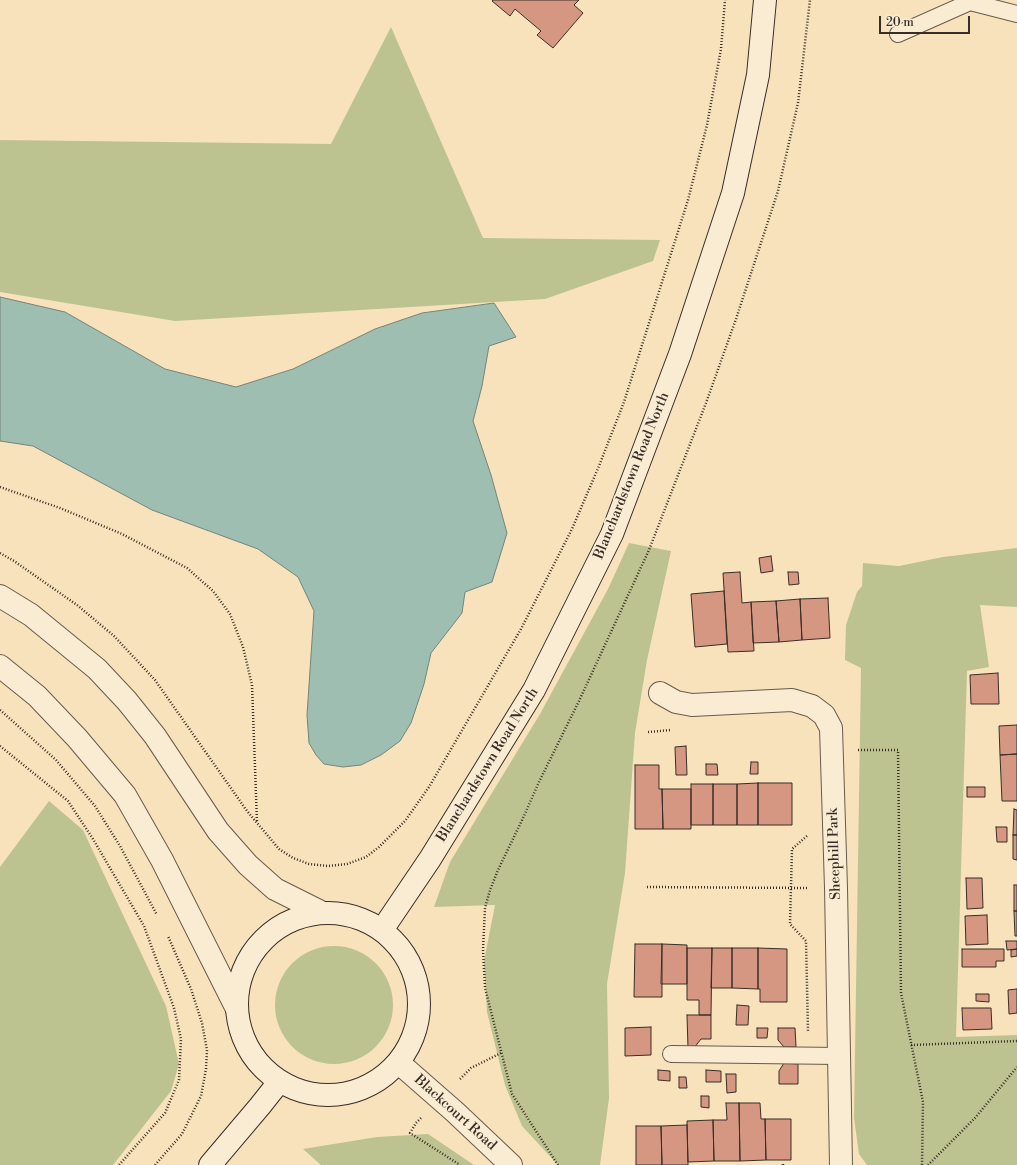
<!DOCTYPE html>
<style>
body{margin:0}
#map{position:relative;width:1017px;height:1165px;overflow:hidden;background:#f7e2bb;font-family:"Libre Bodoni",serif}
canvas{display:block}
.scale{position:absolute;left:879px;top:16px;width:91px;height:18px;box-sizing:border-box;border:2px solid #392e27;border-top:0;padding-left:5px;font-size:12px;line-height:14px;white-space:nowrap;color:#392e27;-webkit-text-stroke:3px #faecd3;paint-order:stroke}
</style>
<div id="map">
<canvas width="1017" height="1165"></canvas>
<div class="scale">20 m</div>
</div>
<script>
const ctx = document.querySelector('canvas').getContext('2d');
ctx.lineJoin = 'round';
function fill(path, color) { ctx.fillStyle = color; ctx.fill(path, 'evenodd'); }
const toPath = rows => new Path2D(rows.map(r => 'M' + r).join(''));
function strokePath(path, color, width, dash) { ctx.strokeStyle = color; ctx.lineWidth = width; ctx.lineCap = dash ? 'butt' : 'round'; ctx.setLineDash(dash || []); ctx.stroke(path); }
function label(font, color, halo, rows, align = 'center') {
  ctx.font = font + ' "Libre Bodoni",serif'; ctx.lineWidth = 3.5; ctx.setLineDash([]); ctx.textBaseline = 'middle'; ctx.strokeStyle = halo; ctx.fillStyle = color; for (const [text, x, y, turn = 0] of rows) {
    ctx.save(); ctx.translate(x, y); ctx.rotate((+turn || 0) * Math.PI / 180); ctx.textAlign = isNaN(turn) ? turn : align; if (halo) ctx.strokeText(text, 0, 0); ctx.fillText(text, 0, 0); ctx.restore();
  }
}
fill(toPath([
 [391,27,483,238,660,240,653,261,545,299,175,321,0,292,0,140,331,144],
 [629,543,671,551,647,660,635,733,625,873,607,984,609,1098,600,1165,558,1165,522,1126,505,1085,487,1012,484,961,495,905,434,907,450,862,540,714,608,589],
 [1017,548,1017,607,980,605,989,667,967,671,956,1037,1017,1035,1017,1165,867,1165,859,1154,854,1118,861,668,845,660,846,625,857,592,862,586,863,563,899,566,943,557],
 [49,801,83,830,166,1006,179,1064,171,1091,113,1165,0,1165,0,867],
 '275 1005a59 59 0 1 1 118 0a59 59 0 1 1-118 0Z',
 [428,1134,474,1165,321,1165,303,1149,377,1137]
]), '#bcc391');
const water = toPath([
 [0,297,65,312,165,369,236,387,293,369,375,329,422,313,494,303,516,337,489,346,482,386,473,421,491,475,507,533,492,582,465,592,462,613,431,653,424,684,411,723,400,741,381,755,361,765,343,767,324,764,316,755,309,743,307,715,314,611,298,577,258,549,152,510,33,446,0,441,0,297]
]);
fill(water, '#9dbeb0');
strokePath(water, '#758479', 1);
const building = toPath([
 [493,0,579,0,574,5,583,13,553,48,537,35,541,31,515,9,510,16,492,1,493,0],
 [771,556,773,571,761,573,759,558,771,556],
 [740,572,742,603,751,602,754,651,728,652,723,573,740,572],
 [788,572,798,572,799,584,789,585,788,572],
 [724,591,727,644,695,647,691,594,724,591],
 [828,598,830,638,802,640,800,599,828,598],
 [800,599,802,640,779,642,776,601,800,599],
 [776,601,779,642,753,643,751,602,776,601],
 [998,673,999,704,971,704,970,675,998,673],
 [1017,725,1017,754,1000,755,999,726,1017,725],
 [686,746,687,775,676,775,675,747,686,746],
 [1017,754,1017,801,1002,801,1000,755,1017,754],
 [751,762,758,762,758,774,750,774,751,762],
 [706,764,717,764,718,775,706,775,706,764],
 [635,765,659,765,659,789,662,789,663,829,635,829,635,765],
 [758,783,792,783,792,825,758,825,758,783],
 [758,783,758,825,737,825,737,784,758,783],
 [691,784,713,784,713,825,691,825,691,784],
 [713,784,737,784,737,825,713,825,713,784],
 [967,787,985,787,985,797,967,797,967,787],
 [662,789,691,789,691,829,663,829,662,789],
 [1014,809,1017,810,1017,835,1013,835,1014,809],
 [996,827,1007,827,1007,842,997,842,996,827],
 [1013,835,1017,835,1017,860,1013,859,1013,835],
 [966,878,982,878,983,908,967,909,966,878],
 [1014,885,1017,885,1017,911,1014,911,1014,885],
 [1014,911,1017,911,1017,936,1015,936,1014,911],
 [987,915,988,944,966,945,965,916,987,915],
 [1006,941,1017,941,1017,949,1007,950,1006,941],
 [635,944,662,944,662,997,634,997,635,944],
 [662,944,687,945,687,984,661,984,662,944],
 [687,948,712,948,711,1015,699,1015,699,1000,687,1000,687,948],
 [712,948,732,948,732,988,711,988,712,948],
 [732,948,758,948,758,989,732,988,732,948],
 [758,948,787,949,787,1002,760,1002,760,989,758,989,758,948],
 [962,949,1004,949,1004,961,996,961,996,967,962,967,962,949],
 [1017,949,1017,956,1011,957,1011,950,1017,949],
 [1017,989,1017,1013,1009,1014,1008,990,1017,989],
 [976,994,989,994,989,1002,976,1001,976,994],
 [737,1005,749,1006,748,1025,736,1025,737,1005],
 [962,1008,991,1008,992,1029,963,1030,962,1008],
 [687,1015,711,1015,711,1039,701,1039,694,1048,688,1048,687,1015],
 [651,1027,651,1055,625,1056,625,1028,651,1027],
 [757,1028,768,1028,767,1038,757,1038,757,1028],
 [778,1028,795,1028,796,1047,784,1047,778,1040,778,1028],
 [784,1063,798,1064,798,1084,779,1084,779,1071,784,1063],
 [658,1070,670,1071,670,1081,658,1080,658,1070],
 [706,1070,721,1071,721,1082,706,1082,706,1070],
 [726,1074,736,1074,736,1092,727,1093,726,1074],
 [679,1077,686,1077,687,1088,679,1088,679,1077],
 [701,1096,709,1096,709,1108,701,1107,701,1096],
 [726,1103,739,1103,740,1161,714,1161,713,1120,727,1120,726,1103],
 [739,1103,760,1103,761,1119,765,1119,766,1160,740,1161,739,1103],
 [765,1119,791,1119,791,1160,766,1160,765,1119],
 [713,1120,714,1161,688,1162,687,1121,713,1120],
 [687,1125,688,1165,662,1165,661,1126,687,1125],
 [636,1126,661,1126,662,1165,636,1165,636,1126]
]);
fill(building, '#d69782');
strokePath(building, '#392e27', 1);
const service = toPath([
 [970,2,1017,14],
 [898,34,970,2,972,0],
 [671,1054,839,1056]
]);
const minor = toPath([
 [0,596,31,615,97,669,127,701,155,736,218,831,248,865,275,889,323,913],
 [0,666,37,696,77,738,125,795,162,860,236,1007],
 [660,693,676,702,692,705,792,700,812,706,824,715,831,728,836,888,841,1165]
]);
const tertiary = toPath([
 [399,1063,455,1112,511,1165]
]);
const secondary = toPath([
 '237 1004a91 91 0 1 1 182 0a91 91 0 1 1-182 0Z',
 [382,930,430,859,534,690,612,534,680,354,733,193,758,75,765,0],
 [210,1165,260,1106,279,1082]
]);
strokePath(service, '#685b4c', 18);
strokePath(minor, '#685b4c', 24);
strokePath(tertiary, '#685b4c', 24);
strokePath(secondary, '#392e27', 24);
strokePath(toPath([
 [0,487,60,508,122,534,187,568,213,591,230,614,243,647,252,685,257,822],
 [0,553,14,561,77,605,114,636,155,680,247,811,279,849,293,858,309,864,328,866,347,864,366,857,379,847,405,821,429,787,521,629,572,529,599,466,624,402,688,200,707,125,721,49,725,0],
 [0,710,56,760,95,806,120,846,157,915],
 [648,732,671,730],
 [0,746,68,801,93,839,144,926,174,1008,181,1039,179,1080,165,1113,119,1165],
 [858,750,898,750,901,993,923,1102,922,1165],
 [807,836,792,849,790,924,806,941,808,1031],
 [647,887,808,888],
 [911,1045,1017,1041],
 [460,1079,471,1068,501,1053],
 [421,1118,416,1123,410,1133,460,1165],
 [155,1165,182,1134,201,1096,206,1069,207,1050,202,1023,191,989,168,936],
 [558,1165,512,1094,485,988,483,950,485,908,490,890,498,870,524,816,539,782,579,701,649,550,706,403,736,319,778,191,798,103,810,0],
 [783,1165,783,1164],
 [928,1165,975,1118,1017,1067]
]), '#392e27', 2.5, [1, 2]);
strokePath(service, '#faecd3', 16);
strokePath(minor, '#faecd3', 22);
strokePath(tertiary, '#faecd3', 22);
strokePath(secondary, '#faecd3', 22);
label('14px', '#392e27', '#faecd3', [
 ["Blanchardstown Road North",632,476,-68],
 ["Blanchardstown Road North",488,765,-58],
 ["Sheephill Park",835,854,-92],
 ["Blackcourt Road",455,1113,42]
]);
</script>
